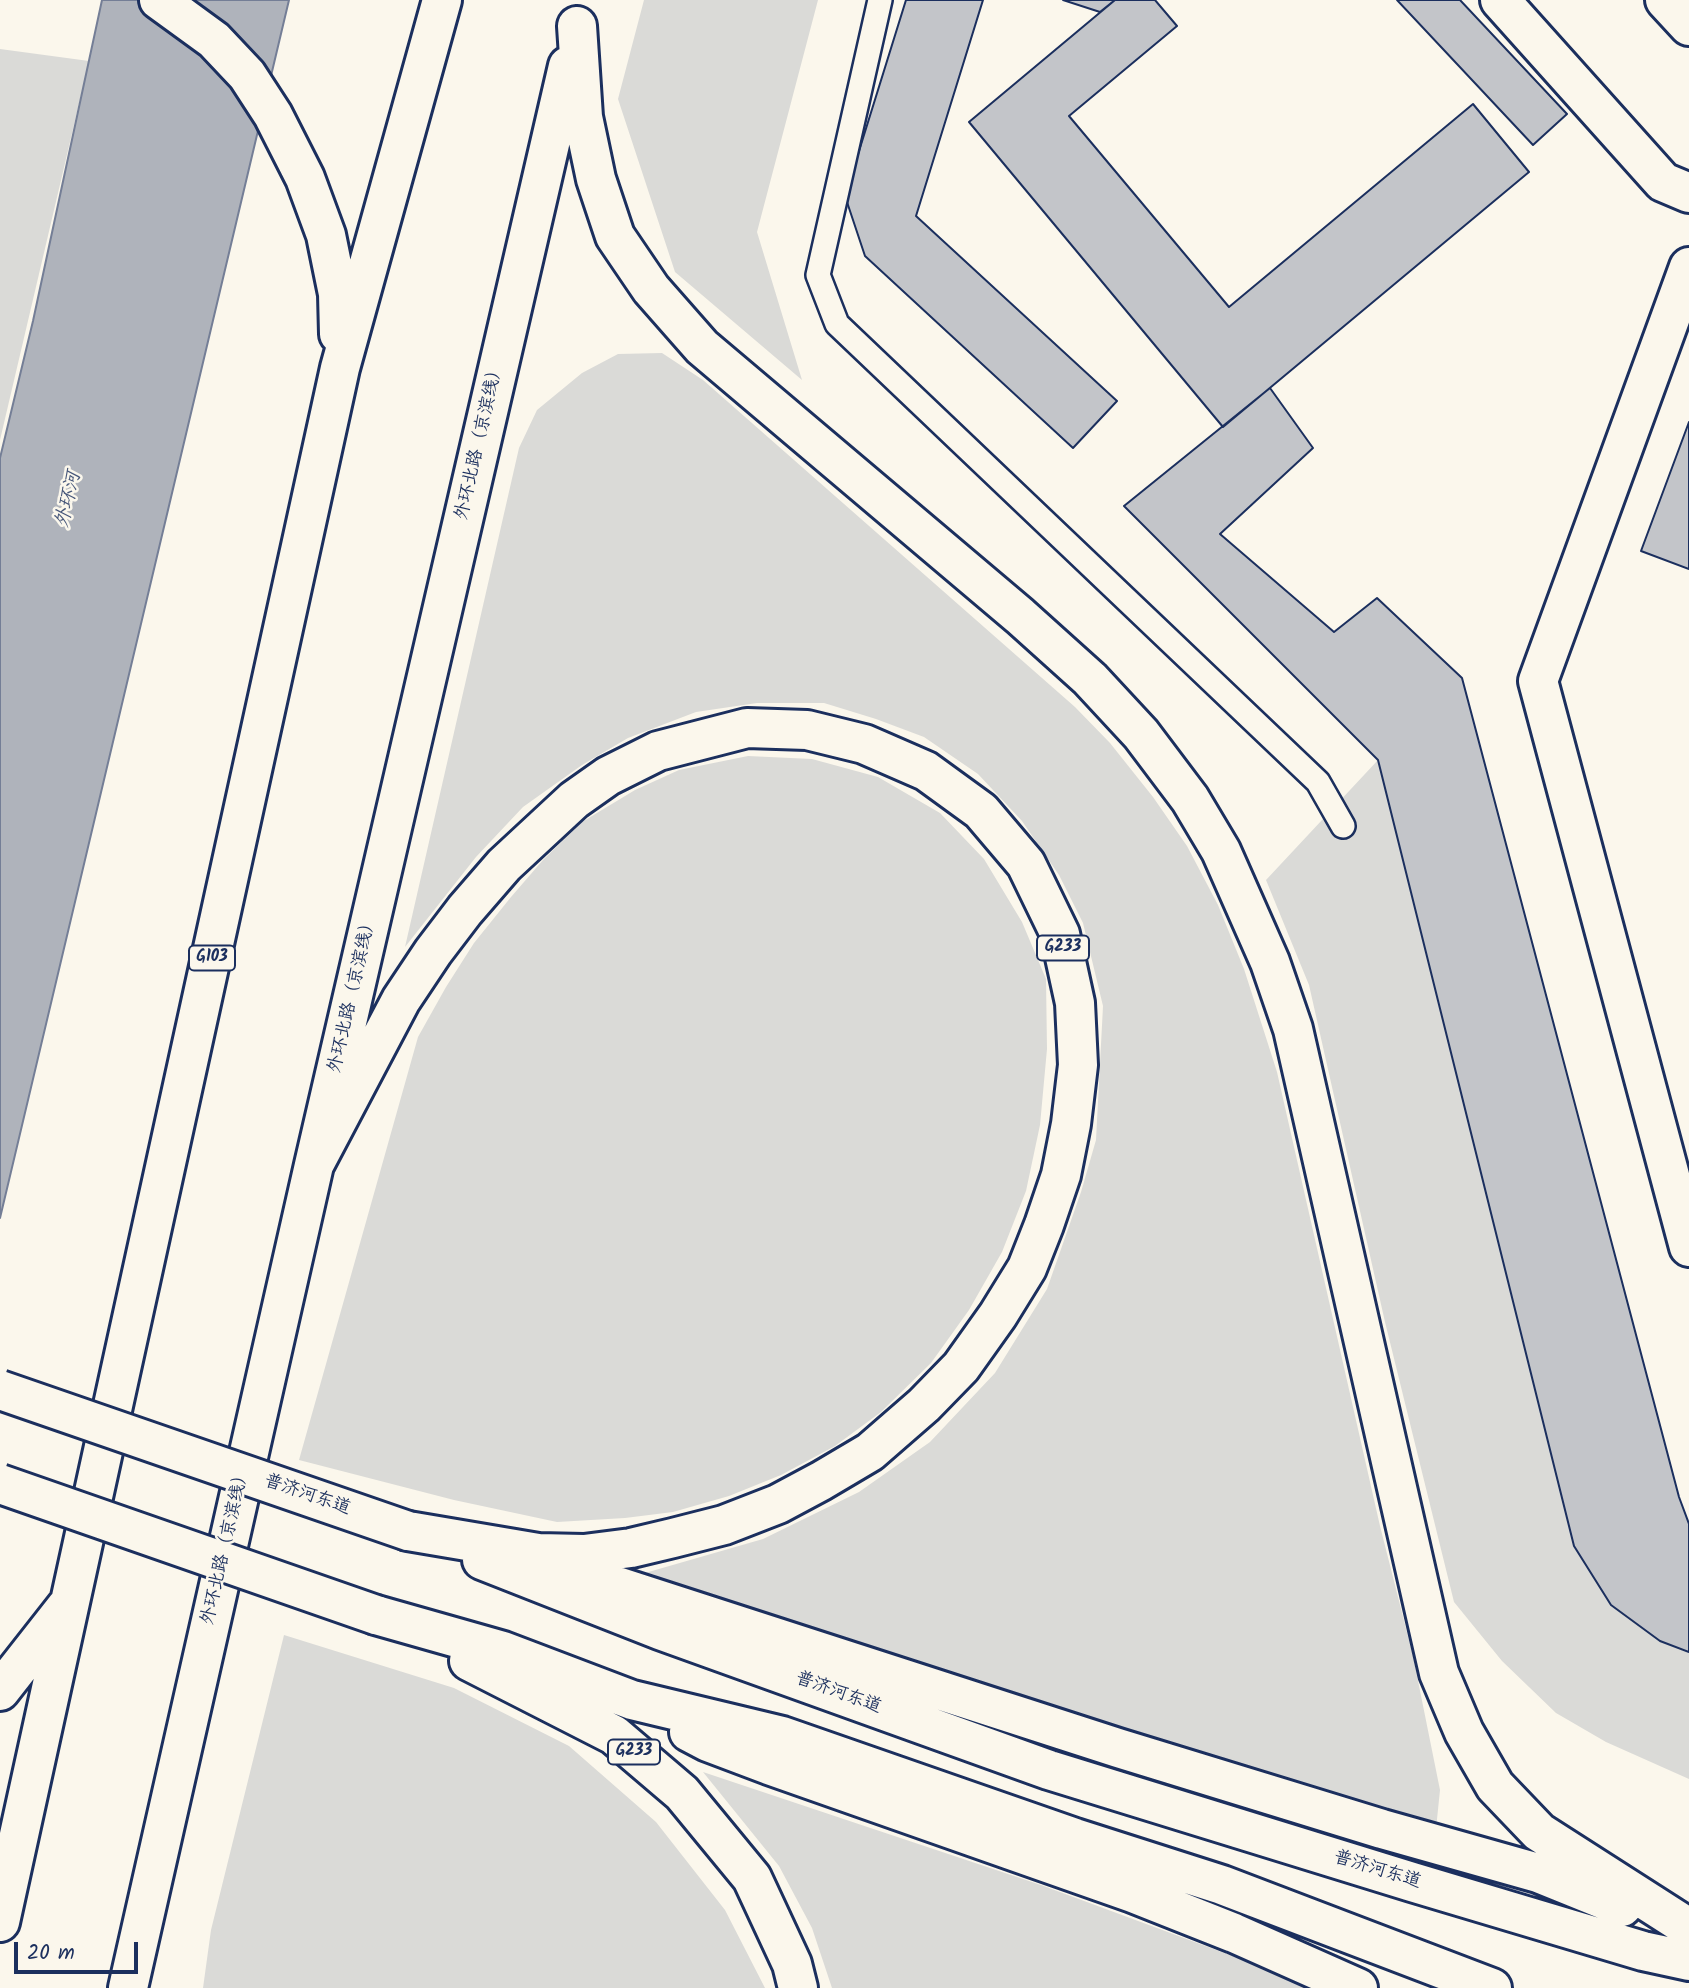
<!DOCTYPE html>
<meta charset="utf-8">
<style>
body{margin:0}
#map{position:relative;width:1689px;height:1988px;overflow:hidden;background:#fbf7ec;font-family:Kalam,sans-serif}
canvas{display:block}
.scale{position:absolute;left:14px;top:1942px;width:124px;height:32px;box-sizing:border-box;border:4px solid #1b2f5e;border-top:0;padding-left:9px;font-size:21px;line-height:24px;white-space:nowrap;color:#1b2f5e;-webkit-text-stroke:5px #fbf7ec;paint-order:stroke}
</style>
<div id="map">
<canvas width="1689" height="1988"></canvas>
<div class="scale">20 m</div>
</div>
<script>
const ctx = document.querySelector('canvas').getContext('2d');
ctx.lineJoin = 'round';
function fill(path, color) { ctx.fillStyle = color; ctx.fill(path, 'evenodd'); }
const toPath = rows => new Path2D(rows.map(r => 'M' + r).join(''));
function strokePath(path, color, width, dash) { ctx.strokeStyle = color; ctx.lineWidth = width; ctx.lineCap = dash ? 'butt' : 'round'; ctx.setLineDash(dash || []); ctx.stroke(path); }
function label(font, color, halo, rows, align = 'center') {
  ctx.font = font + ' Kalam,"LXGW WenKai TC",sans-serif'; ctx.lineWidth = 5; ctx.setLineDash([]); ctx.textBaseline = 'middle'; ctx.strokeStyle = halo; ctx.fillStyle = color; for (const [text, x, y, turn = 0] of rows) {
    ctx.save(); ctx.translate(x, y); ctx.rotate((+turn || 0) * Math.PI / 180); ctx.textAlign = isNaN(turn) ? turn : align; if (halo) ctx.strokeText(text, 0, 0); ctx.fillText(text, 0, 0); ctx.restore();
  }
}
fill(toPath([
 [644,0,818,0,757,232,802,380,675,272,618,99],
 [0,49,89,61,0,440],
 [662,353,703,380,1075,707,1110,743,1153,797,1187,846,1218,905,1244,969,1277,1072,1380,1526,1413,1656,1440,1790,1436,1829,1209,1766,638,1575,763,1539,859,1492,930,1442,995,1373,1047,1289,1081,1192,1096,1140,1103,1006,1083,923,1059,875,1022,821,978,774,924,737,876,719,824,703,757,703,696,712,628,738,582,765,523,807,476,857,405,947,519,448,537,410,582,373,618,354],
 [748,756,812,759,878,777,940,813,984,859,1022,922,1046,979,1047,1049,1040,1125,1026,1191,1002,1252,969,1310,931,1363,881,1412,835,1446,781,1475,729,1496,673,1512,625,1518,557,1522,454,1500,299,1460,418,1037,446,987,474,943,511,897,543,860,582,822,635,790,679,770],
 [1378,760,1574,1546,1611,1605,1689,1652,1689,1779,1606,1742,1556,1713,1502,1661,1454,1602,1385,1322,1309,985,1266,880],
 [284,1635,454,1688,569,1746,656,1822,725,1910,765,1988,203,1988,211,1930],
 [703,1772,1041,1885,1246,1961,1310,1988,832,1988,812,1928,779,1866]
]), '#dadad7');
const water = toPath([
 [102,0,289,0,0,1218,0,458,33,321,102,0]
]);
fill(water, '#afb3bb');
strokePath(water, '#747e96', 2);
const building = toPath([
 [906,0,983,0,916,216,1117,401,1073,448,865,256,845,196,906,0],
 [1063,0,1115,0,1100,12,1063,0],
 [1115,0,1155,0,1177,26,1069,116,1229,307,1473,104,1529,172,1223,427,969,122,1115,0],
 [1397,0,1460,0,1567,114,1533,145,1397,0],
 [1270,388,1313,448,1220,534,1334,632,1377,598,1462,678,1679,1497,1689,1524,1689,1652,1660,1641,1611,1605,1574,1546,1378,760,1124,506,1270,388],
 [1689,422,1689,569,1641,551,1689,422]
]);
fill(building, '#c3c5c9');
strokePath(building, '#1b2f5e', 2);
const service = toPath([
 [880,0,818,275,837,324,1318,782,1343,826]
]);
const minor = toPath([
 [1500,0,1663,182,1689,193],
 [1665,0,1689,26],
 [1689,267,1538,681,1689,1247]
]);
const trunk = toPath([
 [159,0,214,40,247,75,273,115,305,178,326,235,338,294,339,334],
 [577,26,583,117,596,179,615,236,651,289,702,347,1020,616,1090,679,1141,734,1190,799,1221,851,1270,962,1293,1029,1439,1673,1464,1732,1495,1786,1539,1832,1689,1928],
 [314,1165,401,1000,433,952,465,910,504,865,574,800,608,776,658,751,747,728,807,730,864,744,926,771,981,811,1026,864,1060,934,1075,1003,1078,1065,1071,1124,1061,1175,1044,1225,1027,1268,998,1315,961,1367,924,1405,870,1452,821,1481,778,1504,724,1525,673,1538,631,1548,584,1554,538,1553,408,1531],
 [482,1560,660,1630,1049,1770,1412,1882,1643,1951,1689,1961],
 [583,1575,1118,1748,1382,1829,1538,1873,1622,1907],
 [376,1615,503,1651,632,1700,782,1736,1075,1838,1222,1885,1492,1988],
 [469,1661,614,1735,682,1793,752,1878,792,1964,798,1988],
 [0,1691,66,1607],
 [689,1732,708,1742,769,1765,1133,1893,1234,1933,1358,1988],
 [0,1922,340,368,442,0],
 [128,1988,314,1165,568,66]
]);
strokePath(service, '#1b2f5e', 28);
strokePath(minor, '#1b2f5e', 44);
strokePath(trunk, '#1b2f5e', 44);
strokePath(service, '#fbf7ec', 23);
strokePath(minor, '#fbf7ec', 38);
strokePath(trunk, '#fbf7ec', 38);
const trunkBridge = toPath([
 [0,1390,408,1531],
 [0,1484,376,1615]
]);
strokePath(trunkBridge, '#1b2f5e', 44, []);
strokePath(trunkBridge, '#fbf7ec', 38);
for (const [x, y, w] of [
 [1063,948,52],
 [212,958,46],
 [634,1752,52]
]) { const box = new Path2D(); box.roundRect(x - w / 2, y - 12.5, w, 25, 5); ctx.fillStyle = '#fbf7ec'; ctx.fill(box); strokePath(box, '#1b2f5e', 2); }
label('bold 16px', '#1b2f5e', null, [
 ["G233",1063,948],
 ["G103",212,958],
 ["G233",634,1752]
]);
label('18px', '#1b2f5e', '#fbf7ec', [
 ["外环北路（京滨线）",481,441,-77],
 ["外环北路（京滨线）",354,994,-77],
 ["普济河东道",307,1496,19],
 ["外环北路（京滨线）",227,1546,-77],
 ["普济河东道",838,1694,20],
 ["普济河东道",1377,1871,17]
]);
label('italic 19px', '#47577a', '#fbf7ec', [
 ["外环河",70,500,-77]
]);
</script>
